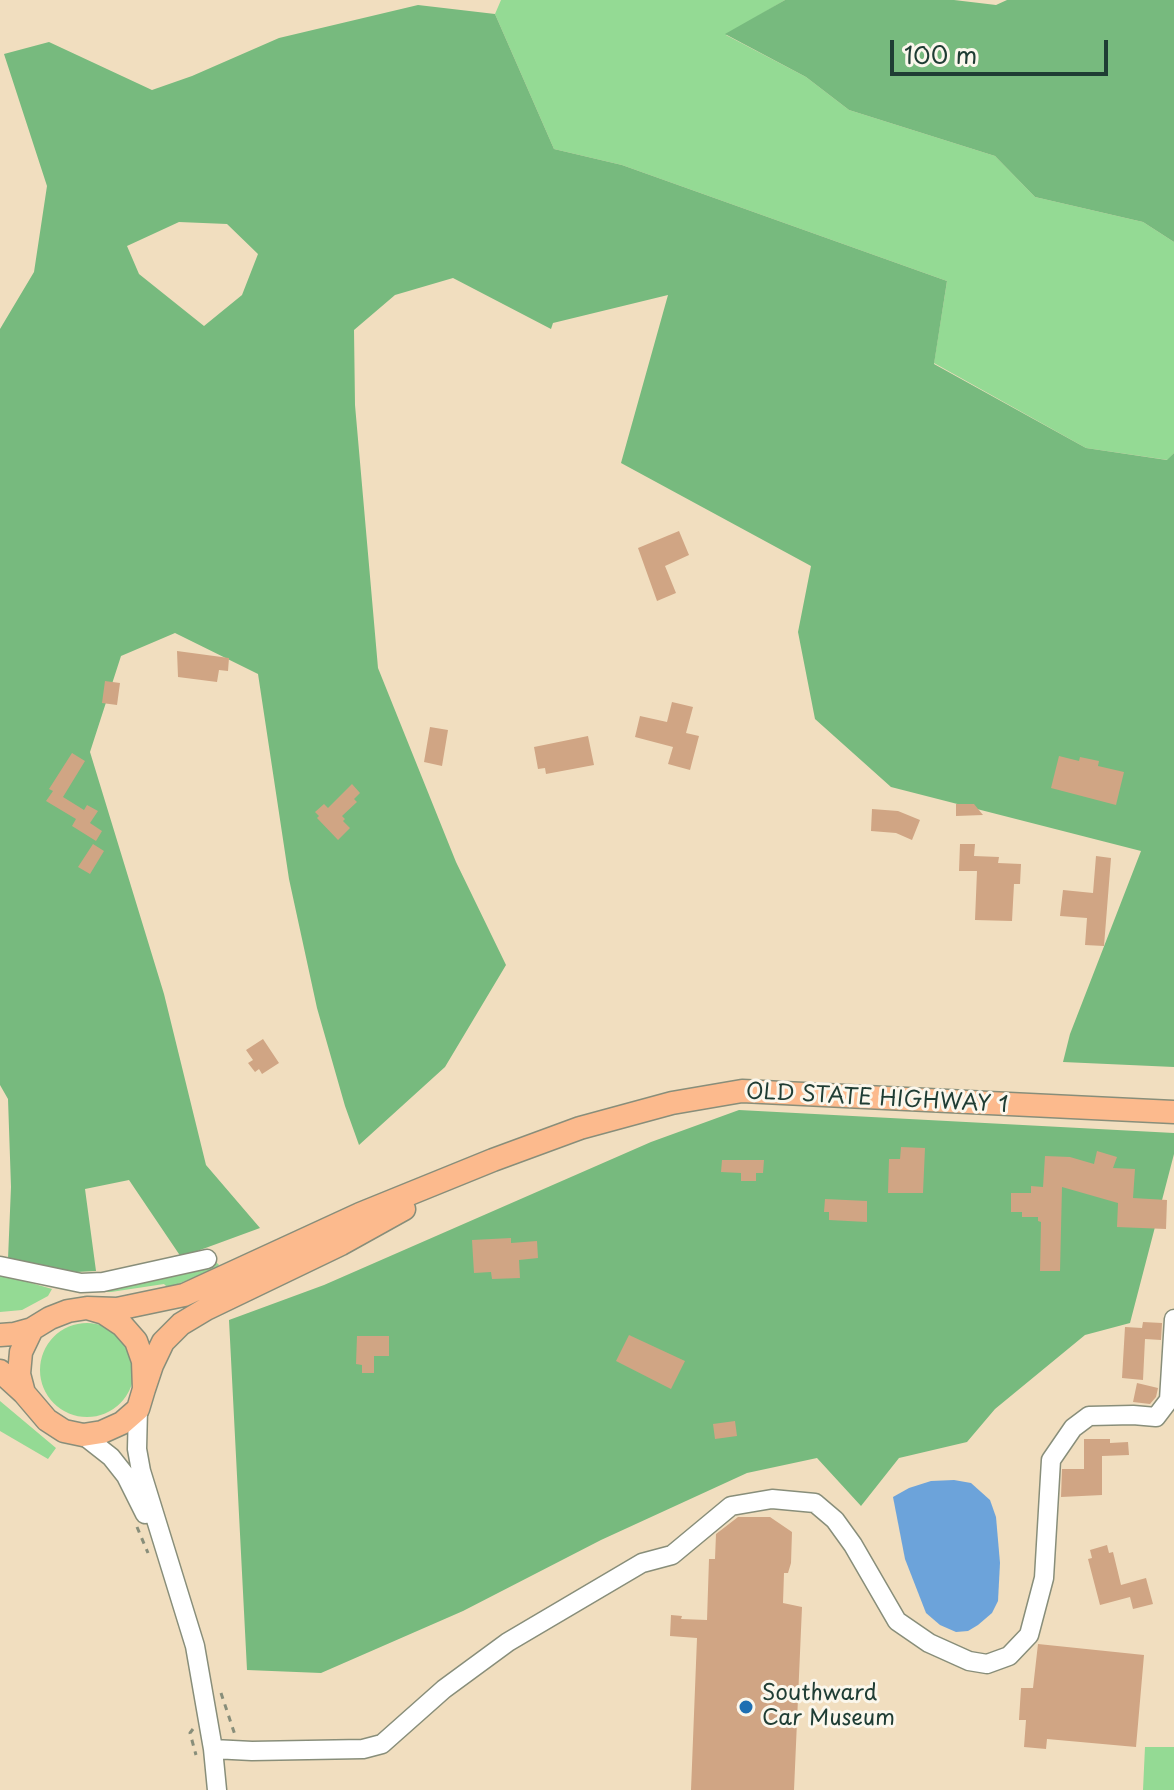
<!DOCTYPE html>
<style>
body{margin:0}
#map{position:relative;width:1174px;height:1790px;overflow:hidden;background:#f1debf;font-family:"Playpen Sans",sans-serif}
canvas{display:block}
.scale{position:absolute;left:890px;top:40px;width:218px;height:36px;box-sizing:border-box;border:4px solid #1f3d34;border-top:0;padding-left:10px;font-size:24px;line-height:28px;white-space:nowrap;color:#1f3d34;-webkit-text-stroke:6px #fbf7ec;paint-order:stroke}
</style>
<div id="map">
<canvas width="1174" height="1790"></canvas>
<div class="scale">100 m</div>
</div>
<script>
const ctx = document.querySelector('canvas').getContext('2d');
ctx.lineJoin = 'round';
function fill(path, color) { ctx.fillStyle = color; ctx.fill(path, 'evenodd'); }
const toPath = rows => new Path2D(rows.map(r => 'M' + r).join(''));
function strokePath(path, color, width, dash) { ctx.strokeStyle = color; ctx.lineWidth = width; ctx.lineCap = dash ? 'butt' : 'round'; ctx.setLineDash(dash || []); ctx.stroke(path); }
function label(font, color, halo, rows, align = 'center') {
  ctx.font = font + ' "Playpen Sans",sans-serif'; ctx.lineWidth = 6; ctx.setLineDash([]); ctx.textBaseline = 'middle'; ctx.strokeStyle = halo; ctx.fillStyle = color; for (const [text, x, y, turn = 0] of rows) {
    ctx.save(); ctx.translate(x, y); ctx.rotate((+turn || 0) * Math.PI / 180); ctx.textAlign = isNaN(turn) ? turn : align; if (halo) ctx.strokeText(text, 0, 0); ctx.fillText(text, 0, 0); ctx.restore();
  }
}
fill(toPath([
 [501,0,785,0,726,35,806,77,849,110,995,156,1035,197,1143,222,1174,242,1174,453,1168,460,1086,448,934,363,947,281,622,165,554,149,495,14],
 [217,1263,219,1265,217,1268,168,1288,164,1284,111,1292,83,1291],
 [0,1274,52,1289,48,1296,22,1310,0,1312],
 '40 1370a47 47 0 1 1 94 0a47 47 0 1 1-94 0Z',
 [0,1401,56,1448,48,1459,0,1431],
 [1145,1747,1174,1747,1174,1790,1143,1790]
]), '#94da94');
fill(toPath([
 [785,0,954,0,996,5,1007,0,1174,0,1174,242,1143,222,1035,197,995,156,849,110,806,77,725,34],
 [418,5,495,14,554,149,622,165,947,281,934,364,1086,448,1167,460,1174,453,1174,1067,1063,1062,1070,1034,1141,851,891,787,815,719,798,632,811,566,621,463,668,295,553,323,551,329,453,278,395,295,354,330,355,405,378,668,456,862,506,965,445,1067,359,1145,345,1106,317,1008,289,879,258,674,175,633,121,656,90,752,164,994,206,1165,260,1228,181,1257,129,1180,85,1189,96,1271,57,1273,8,1259,11,1187,8,1099,0,1085,0,329,34,272,47,186,4,54,49,42,152,90,192,76,279,38],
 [179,222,227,224,258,254,242,295,204,326,139,274,127,246],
 [739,1110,1174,1133,1174,1154,1130,1323,1085,1335,995,1409,967,1442,899,1458,861,1506,817,1458,747,1473,601,1540,463,1611,321,1673,247,1670,229,1320,324,1285,651,1142]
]), '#77ba7e');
fill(toPath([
 [954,1480,971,1483,990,1500,996,1517,1000,1563,998,1601,992,1613,978,1625,968,1631,956,1632,940,1625,926,1613,905,1559,893,1497,909,1488,931,1481]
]), '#6ca3da');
fill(toPath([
 [679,531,689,555,665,566,676,593,657,601,638,548],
 [177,651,229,658,228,671,219,670,217,682,178,677],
 [105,681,120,683,117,705,102,703],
 [672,702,693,707,686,733,699,736,690,770,668,764,673,747,635,737,640,716,667,722],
 [430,727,448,730,442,766,424,762],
 [588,736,594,765,546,774,545,768,538,769,534,747],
 [72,753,85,761,63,797,84,810,87,805,98,811,90,823,102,831,96,841,72,826,76,819,46,801,53,791,49,789],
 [1059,756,1079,761,1080,757,1099,761,1098,766,1124,772,1116,805,1051,788],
 [352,784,360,793,354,799,357,802,342,816,345,819,343,821,350,828,338,840,317,818,319,816,315,812,324,804,328,808],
 [956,804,974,804,983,815,956,816],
 [872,809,898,811,920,820,912,840,896,833,871,831],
 [93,844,104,851,90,874,78,867],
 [960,844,975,844,974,856,999,857,998,863,1021,864,1020,884,1014,884,1012,921,975,920,977,871,959,871],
 [1096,856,1111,858,1104,946,1085,945,1087,918,1060,916,1063,890,1093,893],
 [263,1039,279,1063,262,1074,259,1069,255,1072,248,1063,253,1060,246,1050],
 [901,1147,925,1148,923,1193,888,1193,889,1159,900,1159],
 [1097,1151,1117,1157,1113,1168,1135,1169,1133,1198,1167,1200,1166,1229,1117,1227,1118,1203,1062,1187,1060,1271,1040,1271,1041,1222,1038,1221,1038,1217,1022,1217,1022,1212,1011,1212,1011,1193,1031,1193,1031,1186,1043,1187,1045,1156,1070,1157,1094,1164],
 [722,1160,764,1160,763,1173,756,1173,756,1181,741,1181,741,1173,721,1172],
 [825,1199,867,1201,867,1222,829,1220,829,1212,824,1212],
 [511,1238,511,1243,537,1241,538,1258,519,1260,520,1278,492,1279,491,1272,474,1273,472,1240],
 [1143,1322,1162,1323,1161,1340,1145,1339,1143,1380,1122,1378,1125,1327,1142,1328],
 [629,1335,685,1361,671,1389,616,1361],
 [357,1336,389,1336,389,1356,374,1356,374,1373,362,1373,362,1365,356,1364],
 [1137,1383,1158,1388,1156,1397,1150,1404,1133,1402],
 [735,1421,737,1436,715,1439,713,1424],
 [1084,1439,1110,1439,1110,1443,1128,1442,1129,1455,1102,1456,1102,1495,1061,1497,1062,1469,1084,1469],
 [738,1517,770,1517,792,1532,791,1563,788,1573,784,1573,783,1603,802,1607,794,1790,691,1790,697,1638,670,1636,671,1615,682,1616,681,1619,707,1620,709,1559,715,1559,716,1534],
 [1107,1545,1109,1553,1113,1552,1121,1585,1146,1578,1153,1604,1133,1609,1130,1597,1100,1605,1088,1559,1092,1558,1090,1550],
 [1038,1644,1144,1655,1136,1747,1047,1739,1046,1749,1024,1747,1026,1720,1019,1720,1021,1688,1033,1688]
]), '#d0a584');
const minor = toPath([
 [0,1266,81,1283,103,1282,207,1259],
 [138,1409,137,1449,141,1471,195,1646,213,1749,217,1790],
 [83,1435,111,1457,126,1476,145,1514],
 [213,1749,252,1751,363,1749,382,1744,444,1689,508,1642,642,1563,672,1555,731,1506,772,1499,815,1503,835,1520,853,1545,897,1621,929,1643,969,1661,987,1664,1009,1656,1029,1635,1044,1578,1051,1460,1073,1428,1089,1416,1133,1415,1156,1417,1169,1400,1174,1319]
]);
const major = toPath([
 [87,1308,117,1309,184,1295,360,1214,493,1160,580,1128,672,1103,742,1091,1174,1112],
 [0,1335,14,1334,32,1329],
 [0,1371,24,1393],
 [144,1389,143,1361,136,1341,122,1325,104,1313,87,1308,68,1311,50,1318,32,1329,21,1352,19,1374,24,1393,47,1420,64,1431,83,1435,102,1432,122,1423,138,1409,144,1389,152,1365,163,1342,181,1324,206,1309,341,1244,404,1209]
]);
strokePath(minor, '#888e7a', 21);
strokePath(major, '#888e7a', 25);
strokePath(toPath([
 [137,1527,148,1553],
 [221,1693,235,1735],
 [193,1729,190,1733,196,1755]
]), '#888e7a', 3, [6, 6]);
strokePath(minor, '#fff', 18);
strokePath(major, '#fcba8d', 22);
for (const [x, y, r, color] of [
 [746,1707,8,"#1f6fb2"]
]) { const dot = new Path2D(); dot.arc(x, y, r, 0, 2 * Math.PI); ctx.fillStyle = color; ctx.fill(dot); strokePath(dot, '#fbf7ec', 3); }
label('22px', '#1f3d34', '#fbf7ec', [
 ["OLD STATE HIGHWAY 1",877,1099,3]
]);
label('22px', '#1f3d34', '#fbf7ec', [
 ["Southward",762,1694],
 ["Car Museum",762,1719]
], 'left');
</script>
